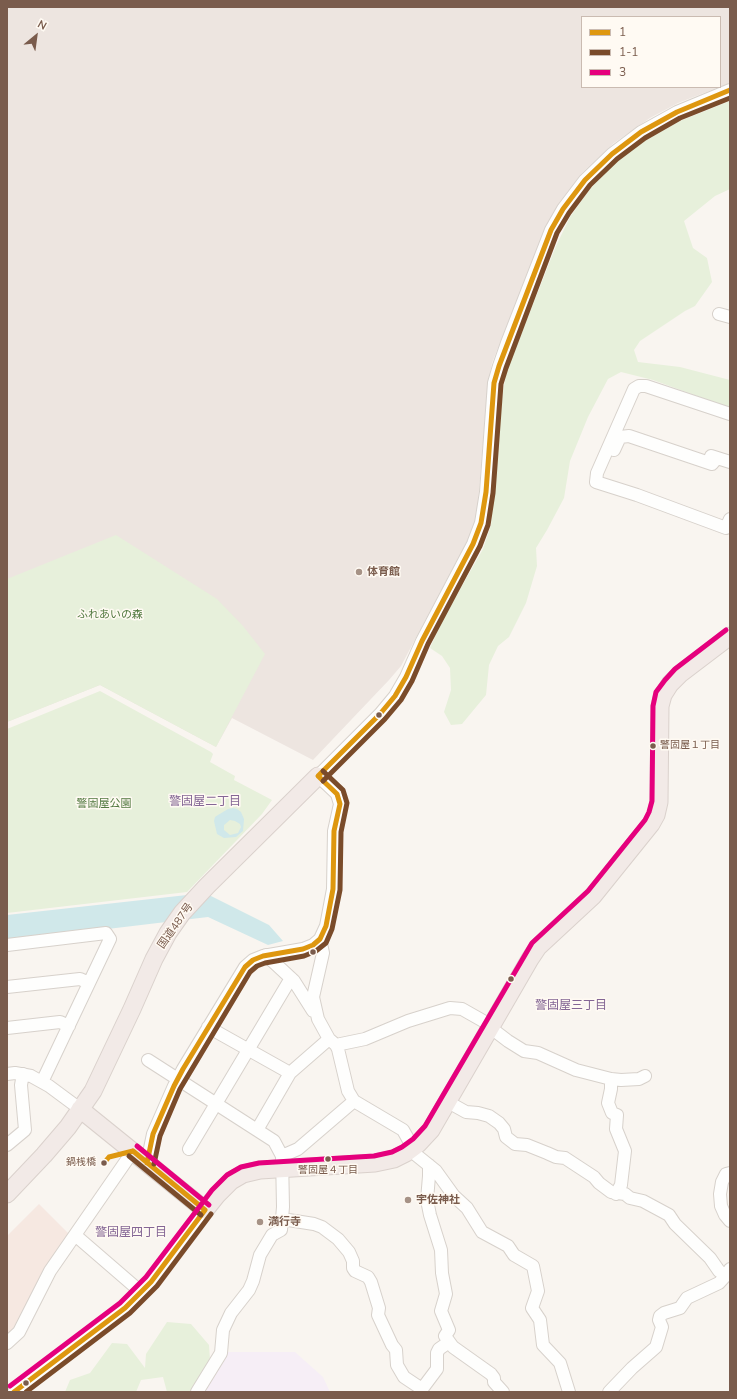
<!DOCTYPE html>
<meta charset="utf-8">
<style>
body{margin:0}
#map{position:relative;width:737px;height:1399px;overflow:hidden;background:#f9f5f0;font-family:"Nunito Sans",sans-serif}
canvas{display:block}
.frame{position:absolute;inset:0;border:8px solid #7a5c4d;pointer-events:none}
.legend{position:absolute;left:581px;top:16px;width:140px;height:72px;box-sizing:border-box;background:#fffaf3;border:1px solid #cabbb1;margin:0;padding:5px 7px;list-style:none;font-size:12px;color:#7a5c4d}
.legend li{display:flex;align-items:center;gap:8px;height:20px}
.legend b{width:20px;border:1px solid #cabbb1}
.north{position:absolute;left:16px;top:16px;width:40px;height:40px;-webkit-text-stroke:3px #fffaf3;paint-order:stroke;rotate:29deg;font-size:11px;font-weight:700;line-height:16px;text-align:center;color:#7a5c4d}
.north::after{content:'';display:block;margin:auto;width:14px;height:18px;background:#7a5c4d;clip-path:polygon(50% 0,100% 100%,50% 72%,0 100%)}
</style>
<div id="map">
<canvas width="737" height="1399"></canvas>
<div class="frame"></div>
<ul class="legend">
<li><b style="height:5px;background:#de970f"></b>1</li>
<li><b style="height:5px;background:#7a4b2a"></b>1-1</li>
<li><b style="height:5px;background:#e5007d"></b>3</li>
</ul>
<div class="north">N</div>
</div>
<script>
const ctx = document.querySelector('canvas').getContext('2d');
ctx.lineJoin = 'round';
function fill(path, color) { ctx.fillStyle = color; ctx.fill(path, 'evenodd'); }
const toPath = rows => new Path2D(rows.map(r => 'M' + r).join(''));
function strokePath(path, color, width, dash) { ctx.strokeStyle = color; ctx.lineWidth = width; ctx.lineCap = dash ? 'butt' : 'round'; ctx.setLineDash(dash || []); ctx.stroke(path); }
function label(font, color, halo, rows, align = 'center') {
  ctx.font = font + ' "Nunito Sans","Noto Sans JP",sans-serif'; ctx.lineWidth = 3; ctx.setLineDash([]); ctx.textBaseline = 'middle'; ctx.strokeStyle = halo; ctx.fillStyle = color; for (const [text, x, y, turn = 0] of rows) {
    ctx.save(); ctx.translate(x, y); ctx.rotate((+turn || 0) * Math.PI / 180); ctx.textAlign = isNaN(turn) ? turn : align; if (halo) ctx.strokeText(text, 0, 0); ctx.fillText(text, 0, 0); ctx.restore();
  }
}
fill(toPath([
 [39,1204,71,1236,16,1332,7,1340,7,1236]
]), '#f6e8e1');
fill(toPath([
 [7,7,730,7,730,83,678,103,650,118,614,143,582,173,559,203,545,229,492,363,488,381,478,503,475,521,473,530,401,666,389,680,313,760,232,718,216,747,100,685,7,722],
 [582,17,720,17,720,87,582,87]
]), '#ede5e0');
fill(toPath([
 [227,1352,295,1352,323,1377,330,1392,201,1392]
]), '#f6eef6');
fill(toPath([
 [730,101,730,189,715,196,684,221,693,248,707,258,712,282,695,306,685,311,640,341,634,350,638,362,680,367,730,380,730,408,653,380,621,372,608,379,588,417,570,461,564,498,547,530,536,548,537,566,526,603,509,637,498,646,489,665,486,695,462,724,451,725,444,712,451,690,450,668,442,656,430,648,442,621,483,549,491,525,503,391,507,370,556,246,570,217,590,189,618,160,646,140,680,121],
 [116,535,217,599,243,626,265,654,216,747,100,685,7,722,7,579],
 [100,691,211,752,213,754,210,762,235,776,234,780,272,800,262,814,187,892,7,913,7,729],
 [167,1322,191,1324,209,1345,210,1360,192,1392,167,1392,163,1377,141,1380,136,1392,65,1392,70,1380,90,1373,112,1343,127,1344,145,1368,146,1354]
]), '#e7f0db');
fill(toPath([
 [233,808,237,809,241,812,244,819,243,831,236,837,224,838,217,834,214,821,215,817,218,815,228,809],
 [230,820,235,821,240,824,241,827,238,833,230,835,224,830,224,825],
 [205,893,269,925,283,941,268,945,208,917,7,941,7,915]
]), '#d0e8ea');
const minor = toPath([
 [719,314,730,317],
 [730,414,646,386,639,386,634,389,597,473,596,482,637,495,726,528,730,519],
 [614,450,620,437,629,436,712,464,717,458],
 [711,456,730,462],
 [320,939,323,953,313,997,318,1019,329,1039,336,1045,338,1049,348,1091,354,1101,403,1130,413,1148],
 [7,945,106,933,110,939,42,1082],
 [266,955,294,981,313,1011],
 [7,987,80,979,89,983],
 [208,1027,290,1073],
 [7,1028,60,1022,69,1026],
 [491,1028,508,1041,524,1051,538,1053,576,1070,611,1079,621,1080,639,1079,645,1076],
 [336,1045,365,1039,408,1021,450,1008,462,1009,492,1026],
 [148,1060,274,1141,282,1156,283,1207,281,1230,272,1235,260,1255,253,1281,249,1290,231,1313,223,1330,221,1353,197,1392],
 [7,1074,15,1073,31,1076,49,1086,80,1109],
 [611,1079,611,1089,608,1103,612,1113,617,1115,616,1129,625,1151,621,1185,616,1194],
 [448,1102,466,1112,478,1113,489,1116,499,1123,504,1129,506,1137,515,1144,527,1145,547,1153,556,1157,565,1158,594,1177,599,1183,611,1192,625,1194,630,1198,643,1201,669,1215,675,1224,710,1258,719,1271,726,1275],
 [257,1130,290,1073,329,1039],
 [7,1145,25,1130,21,1085,23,1074],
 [189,1149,291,978],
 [410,1150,436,1171,454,1196,467,1208,482,1232,508,1246,514,1255,533,1266,538,1291,532,1308,540,1320,543,1345,560,1363,569,1392],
 [282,1156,298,1149,354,1101],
 [147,1163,153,1134,174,1086,183,1069,245,967,253,960,263,956,303,949,313,945,320,939,326,926,333,889,334,831,340,804,337,794,318,776,380,714,395,696,406,677,422,641,473,544,481,523,486,492,494,383,499,366,507,343,551,230,563,209,585,180,612,154,641,132,677,112,730,90],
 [429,1165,429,1176,427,1200,430,1215,441,1250,442,1273,446,1294,441,1311,449,1330,445,1336,453,1347,491,1374,494,1378,494,1382,503,1392],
 [730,1173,726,1174,722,1182,720,1194,721,1206,725,1215,730,1221],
 [282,1219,314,1224,322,1227,338,1239,349,1252,353,1261,353,1268,355,1271,368,1277,371,1282,379,1308,378,1315,392,1345,396,1350,397,1365,404,1377,422,1389,422,1392],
 [75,1235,141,1292],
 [7,1343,19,1332,50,1271,133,1151],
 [422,1389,437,1369,437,1353,439,1349,449,1342],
 [14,1392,125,1308,151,1282,205,1210],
 [609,1392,632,1368,656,1347,662,1327,659,1320,660,1316,664,1313,680,1308,687,1298,719,1283,729,1272,730,1269]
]);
const highway = toPath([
 [80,1109,205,1210,217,1195,231,1181,243,1174,260,1170,375,1163,394,1159,406,1153,418,1144,431,1130,530,959,538,947,593,896,651,824,656,815,659,802,660,706,663,695,670,684,680,674,730,636],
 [7,1194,44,1155,68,1127,93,1091,132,1009,154,959,168,933,182,913,207,886,318,776]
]);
strokePath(minor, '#d7d1cb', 14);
strokePath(highway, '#dad1cc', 19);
strokePath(minor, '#fefefd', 12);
strokePath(highway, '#f2eae7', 17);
strokePath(toPath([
 [318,776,380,714,395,696,406,677,422,641,473,544,481,523,486,492,494,383,499,366,551,230,563,209,585,180,612,154,641,132,677,112,730,90],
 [133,1151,205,1210],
 [104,1163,109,1157,133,1151],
 [147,1163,153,1134,174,1086,183,1069,245,967,253,960,263,956,303,949,313,945,320,939,326,926,333,889,334,831,340,804,337,794,318,776],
 [14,1392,125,1308,151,1282,205,1210]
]), '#de970f', 5);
strokePath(toPath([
 [323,781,385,719,401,700,412,681,428,644,480,546,488,525,493,493,501,384,506,368,557,233,569,213,590,185,617,159,645,138,680,118,730,98],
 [129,1156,201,1215],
 [154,1164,160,1136,180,1089,250,972,257,966,265,963,304,956,316,951,326,943,332,929,340,890,341,832,347,803,343,790,323,771],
 [26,1392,130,1313,157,1286,211,1214]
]), '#7a4b2a', 5);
strokePath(toPath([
 [137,1146,209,1205],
 [10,1386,120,1303,146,1277,200,1206,212,1190,227,1175,241,1167,259,1163,374,1156,392,1152,402,1147,413,1139,425,1126,532,943,588,891,645,820,649,812,652,801,653,706,656,692,665,680,675,669,726,630]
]), '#e5007d', 5);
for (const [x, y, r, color] of [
 [359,572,4,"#a69286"],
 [379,715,3.5,"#7a5c4d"],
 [653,746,3.5,"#7a5c4d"],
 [313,952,3.5,"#7a5c4d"],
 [511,979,3.5,"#7a5c4d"],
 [328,1159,3.5,"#7a5c4d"],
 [104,1163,3.5,"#7a5c4d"],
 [408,1200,4,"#a69286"],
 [260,1222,4,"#a69286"],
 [26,1383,3.5,"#7a5c4d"]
]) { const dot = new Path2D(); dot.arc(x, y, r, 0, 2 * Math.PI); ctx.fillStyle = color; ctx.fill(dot); strokePath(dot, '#fffaf3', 1.5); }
label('10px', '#7a5c4d', '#fffaf3', [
 ["警固屋１丁目",660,746],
 ["鍋桟橋",96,1163,"right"],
 ["警固屋４丁目",328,1171,"center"]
], 'left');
label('bold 11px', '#7a5c4d', '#fffaf3', [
 ["体育館",367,572],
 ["宇佐神社",416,1200],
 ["満行寺",268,1222]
], 'left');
label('11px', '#537a41', '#fffaf3', [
 ["ふれあいの森",110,615],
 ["警固屋公園",104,804]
]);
label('11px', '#7a5c4d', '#fffaf3', [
 ["国道487号",176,926,-55]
]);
label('12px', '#846695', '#fffaf3', [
 ["警固屋二丁目",205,802],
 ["警固屋三丁目",571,1006],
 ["警固屋四丁目",131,1233]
]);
</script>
